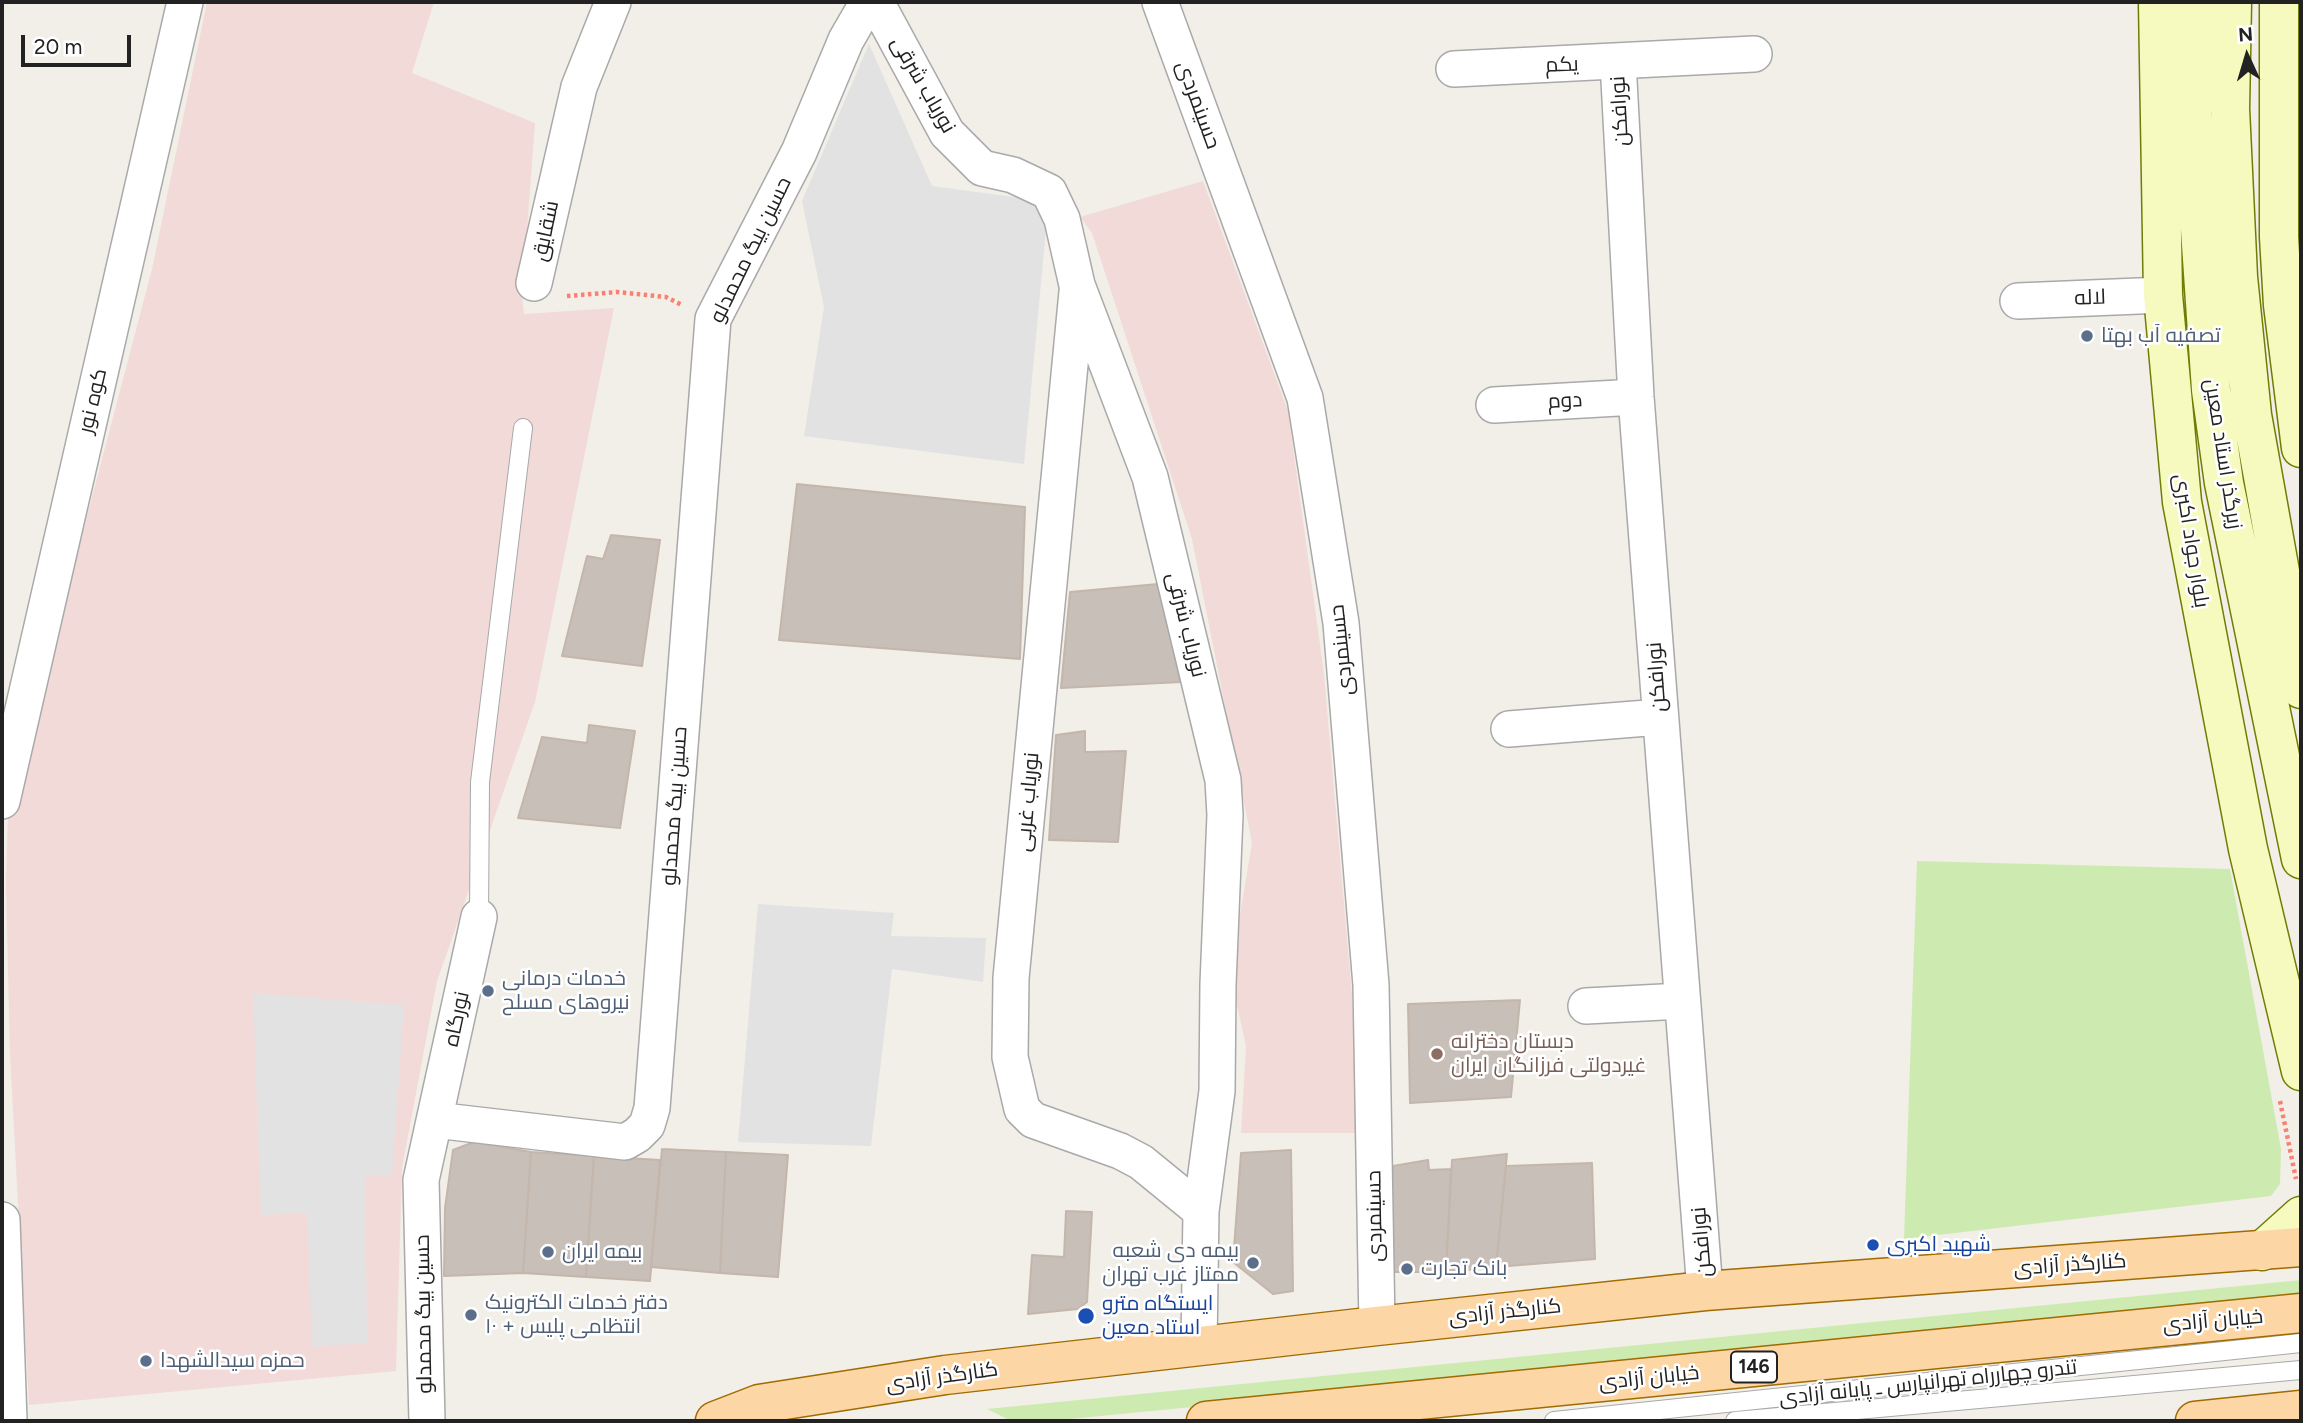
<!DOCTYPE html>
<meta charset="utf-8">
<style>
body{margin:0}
#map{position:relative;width:2303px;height:1423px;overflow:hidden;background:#f2efe9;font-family:Figtree,sans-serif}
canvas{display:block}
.frame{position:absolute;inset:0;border:4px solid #222;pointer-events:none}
.north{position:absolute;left:2212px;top:21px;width:70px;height:70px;-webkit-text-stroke:5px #fff;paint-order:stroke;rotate:356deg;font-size:19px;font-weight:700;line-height:28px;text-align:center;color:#222}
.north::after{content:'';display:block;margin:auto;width:24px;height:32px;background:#222;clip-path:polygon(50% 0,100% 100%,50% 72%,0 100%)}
.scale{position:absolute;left:21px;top:35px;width:110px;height:32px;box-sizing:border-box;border:4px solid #222;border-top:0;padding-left:9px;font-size:21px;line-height:24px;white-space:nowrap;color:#222;-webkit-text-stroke:5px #fff;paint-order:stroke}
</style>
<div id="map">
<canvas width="2303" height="1423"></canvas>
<div class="frame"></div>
<div class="north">N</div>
<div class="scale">20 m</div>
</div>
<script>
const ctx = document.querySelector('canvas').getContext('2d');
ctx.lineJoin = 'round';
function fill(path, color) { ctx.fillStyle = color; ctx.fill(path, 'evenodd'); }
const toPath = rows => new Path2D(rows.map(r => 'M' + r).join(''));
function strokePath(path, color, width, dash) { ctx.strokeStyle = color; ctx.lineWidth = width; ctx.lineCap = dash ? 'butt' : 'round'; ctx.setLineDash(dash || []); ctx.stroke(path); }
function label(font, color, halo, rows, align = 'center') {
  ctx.font = font + ' Figtree,Cairo,sans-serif'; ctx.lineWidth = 5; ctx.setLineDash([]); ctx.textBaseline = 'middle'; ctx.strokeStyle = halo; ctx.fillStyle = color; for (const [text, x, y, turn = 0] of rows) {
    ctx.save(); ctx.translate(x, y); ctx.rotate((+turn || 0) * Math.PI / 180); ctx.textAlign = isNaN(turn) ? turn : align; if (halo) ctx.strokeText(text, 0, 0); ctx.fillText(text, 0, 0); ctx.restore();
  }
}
fill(toPath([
 [207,2,434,2,412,73,535,123,522,297,524,314,614,308,535,702,437,981,402,1168,396,1371,29,1405,10,1057,6,882,8,816,152,269],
 [1203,181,1288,411,1324,674,1352,995,1358,1133,1241,1133,1246,1046,1230,974,1252,843,1192,539,1092,233,1080,217]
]), '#f2dad9');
fill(toPath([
 [1917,861,2230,869,2281,1149,2280,1184,2271,1196,1904,1239],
 [2301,1280,2301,1299,2294,1299,1050,1421,1011,1421,987,1409]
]), '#cdebb0');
fill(toPath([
 [869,44,932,186,1036,200,1047,219,1024,464,804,436,824,307,802,201],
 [758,904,894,913,891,936,986,938,983,982,892,969,871,1146,738,1142],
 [253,993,404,1005,392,1177,365,1174,367,1343,312,1347,307,1213,261,1215]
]), '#e2e2e2');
const building = toPath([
 [797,484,1025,507,1020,659,779,640,797,484],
 [611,535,660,540,642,666,562,656,587,556,603,559,611,535],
 [1158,584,1181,682,1061,688,1070,592,1158,584],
 [589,725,635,731,620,828,518,818,542,737,587,743,589,725],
 [1085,731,1085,752,1126,751,1118,842,1049,840,1056,735,1085,731],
 [1520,1000,1511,1097,1410,1103,1408,1004,1520,1000],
 [474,1142,531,1152,523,1273,444,1276,445,1208,453,1150,474,1142],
 [662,1149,726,1152,720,1273,651,1267,662,1149],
 [1291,1150,1293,1291,1273,1294,1233,1262,1241,1153,1291,1150],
 [531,1152,594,1156,586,1277,523,1273,531,1152],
 [726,1152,788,1155,778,1277,720,1273,726,1152],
 [1507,1154,1496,1267,1446,1272,1452,1160,1507,1154],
 [594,1156,660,1160,650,1281,586,1277,594,1156],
 [1428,1160,1429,1170,1451,1169,1446,1272,1393,1272,1386,1263,1393,1166,1428,1160],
 [1592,1163,1595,1259,1496,1267,1506,1166,1592,1163],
 [1066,1211,1092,1212,1087,1302,1078,1309,1028,1314,1032,1255,1064,1257,1066,1211]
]);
fill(building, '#c7bfb8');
strokePath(building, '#c4b6ab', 2);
const service = toPath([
 [479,917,480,782,523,428],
 [1554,1421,2301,1343],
 [1735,1421,2301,1370]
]);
const minor = toPath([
 [876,2,947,133,982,168,1013,175,1049,192,1062,219,1077,285,1150,477,1223,780,1225,815,1218,984,1217,1091,1201,1211,1199,1345],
 [1160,2,1305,398,1341,623,1371,985,1377,1326],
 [1618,62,1636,397,1705,1291],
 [1454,69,1754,54],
 [534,283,579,87,613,2],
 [1077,292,1011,978,1010,1057,1022,1109,1033,1120,1120,1151,1141,1162,1201,1211],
 [2018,301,2163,295],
 [1494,405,1636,397],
 [1509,729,1660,717],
 [2,801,185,2],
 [1586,1006,1682,1001],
 [435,1120,625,1142,637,1135,647,1125,652,1108,713,319,799,152,846,40,868,2],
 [2,1220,9,1421],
 [427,1421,421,1180,479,917]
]);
const secondary = toPath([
 [2158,2,2163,295,2182,502,2248,849,2301,1071],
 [2194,2,2192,113,2211,390,2224,483,2301,859],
 [2232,2,2230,109,2238,277,2252,415,2301,689],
 [2279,2,2279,237,2283,305,2301,448],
 [2262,1251,2301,1216]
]);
const primary = toPath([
 [715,1421,759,1404,945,1375,1377,1326,1705,1291,2301,1247],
 [1206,1421,2301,1313],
 [2195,1421,2301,1410]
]);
strokePath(service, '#a9a9a9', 20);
strokePath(minor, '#a9a9a9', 38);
strokePath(secondary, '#707d05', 41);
strokePath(primary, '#a06b00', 41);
strokePath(toPath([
 [567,296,617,292,666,297,682,305],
 [2280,1101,2296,1179]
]), '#fa8072', 4.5, [3.5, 3.5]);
strokePath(service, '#fff', 18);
strokePath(minor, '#fff', 35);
strokePath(secondary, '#f7fabf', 38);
strokePath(primary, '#fcd6a4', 38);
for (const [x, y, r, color] of [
 [2087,336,7,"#5c6f8a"],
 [488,991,7,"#5c6f8a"],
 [1437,1054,7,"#8d6e63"],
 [1873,1245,7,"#1a4fb4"],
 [548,1252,7,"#5c6f8a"],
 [1253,1263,7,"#5c6f8a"],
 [1407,1269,7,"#5c6f8a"],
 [471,1315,7,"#5c6f8a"],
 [1086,1316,9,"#1a4fb4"],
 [146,1361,7,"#5c6f8a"]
]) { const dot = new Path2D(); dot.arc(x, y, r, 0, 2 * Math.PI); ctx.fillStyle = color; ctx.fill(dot); strokePath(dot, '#fff', 2.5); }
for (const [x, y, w] of [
 [1754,1367,46]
]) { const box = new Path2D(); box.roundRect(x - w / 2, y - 15.5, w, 31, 5); ctx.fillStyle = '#fff'; ctx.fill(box); strokePath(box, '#222', 2); }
label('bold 19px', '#222', null, [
 ["146",1754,1367]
]);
label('21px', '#222', '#fff', [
 ["یکم",1562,65,-2],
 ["نوریاب شرقی",923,85,60],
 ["حسینمردی",1198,105,70],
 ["نورافکن",1620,111,-93],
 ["شقایق",546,231,-78],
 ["حسین بیگ محمدلو",751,250,-64],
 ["لاله",2090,298,-2],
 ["کوه نور",93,401,-77],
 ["دوم",1565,401,-3],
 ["زیرگذر استاد معین",2223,454,81],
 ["بلوار جواد اکبری",2191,541,81],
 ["نوریاب شرقی",1186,625,76],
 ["حسینمردی",1342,650,-96],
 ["نورافکن",1657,677,-94],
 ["نوریاب غربی",1028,802,-85],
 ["حسین بیگ محمدلو",675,806,-86],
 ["نورگاه",457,1019,-78],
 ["حسینمردی",1375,1216,-91],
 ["نورافکن",1702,1242,-95],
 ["کنارگذر آزادی",2070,1265,-4],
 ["کنارگذر آزادی",1505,1312,-6],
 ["حسین بیگ محمدلو",424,1314,-91],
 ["خیابان آزادی",2213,1321,-5],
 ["کنارگذر آزادی",942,1377,-8],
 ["خیابان آزادی",1649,1378,-6],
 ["تندرو چهارراه تهرانپارس ـ پایانه آزادی",1928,1383,-6]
]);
label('21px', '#4e5e75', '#fff', [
 ["تصفیه آب بهتا",2101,336],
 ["خدمات درمانی",502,979],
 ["نیروهای مسلح",502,1003],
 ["بیمه دی شعبه",1239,1251,"right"],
 ["ممتاز غرب تهران",1239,1275,"right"],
 ["بیمه ایران",562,1252],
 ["بانک تجارت",1421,1269],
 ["دفتر خدمات الکترونیک",485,1303],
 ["انتظامی پلیس + ۱۰",485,1327],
 ["حمزه سیدالشهدا",160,1361]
], 'left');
label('21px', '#785e54', '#fff', [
 ["دبستان دخترانه",1451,1042],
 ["غیردولتی فرزانگان ايران",1451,1066]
], 'left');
label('21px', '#164399', '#fff', [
 ["شهید اکبری",1887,1245],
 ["ایستگاه مترو",1102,1304],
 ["استاد معین",1102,1328]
], 'left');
</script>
